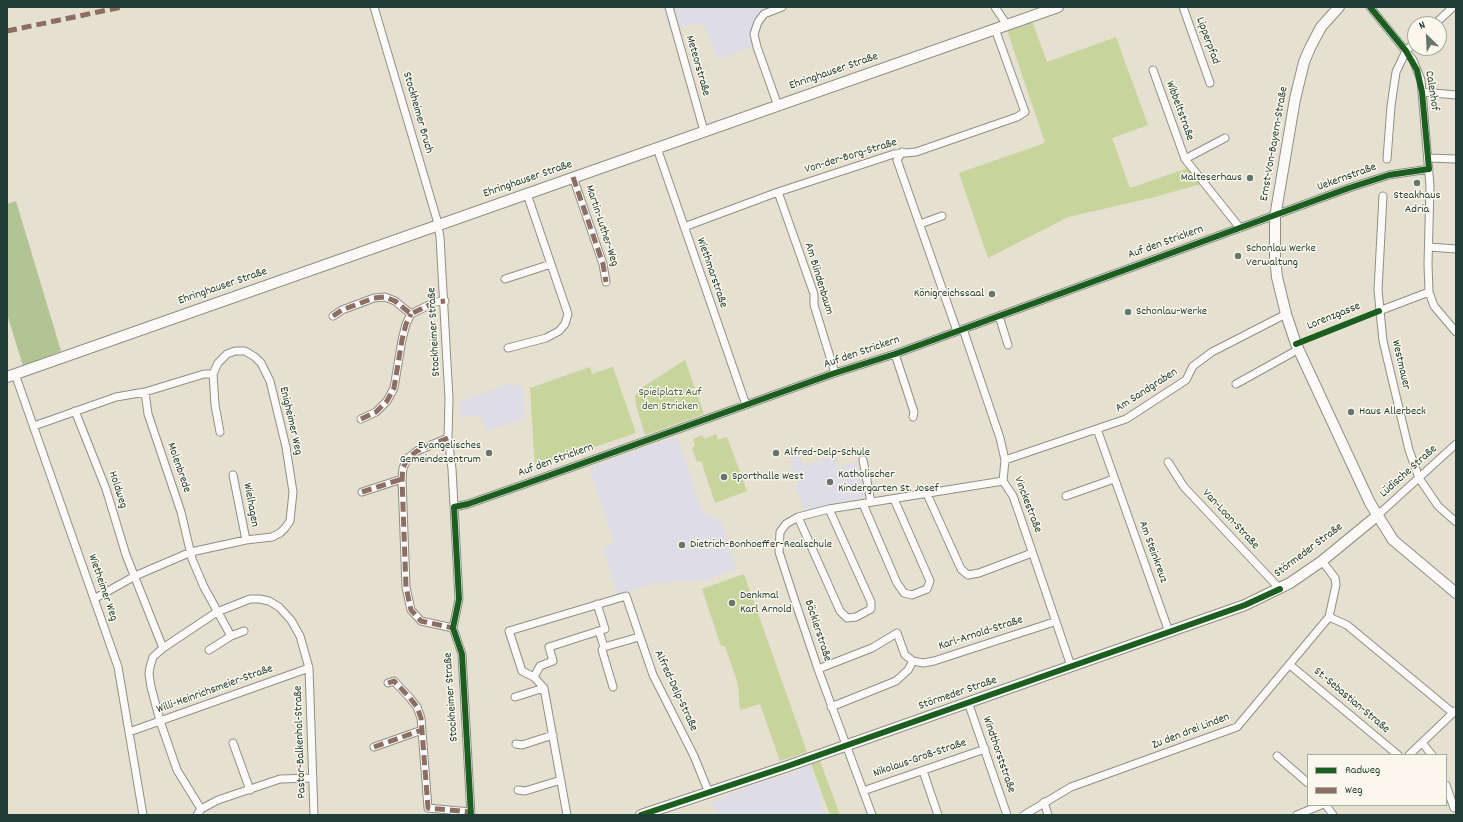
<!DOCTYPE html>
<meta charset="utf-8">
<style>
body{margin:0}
#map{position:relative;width:1463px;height:822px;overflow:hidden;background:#e6e0d0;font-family:Dekko,sans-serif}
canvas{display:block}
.frame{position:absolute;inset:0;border:8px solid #1f3d34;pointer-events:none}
.legend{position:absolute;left:1307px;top:754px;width:140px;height:52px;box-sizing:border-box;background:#fbf7ec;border:1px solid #a3ada2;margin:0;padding:5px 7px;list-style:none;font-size:12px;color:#1f3d34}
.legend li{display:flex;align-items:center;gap:8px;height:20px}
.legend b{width:20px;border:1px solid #a3ada2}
.north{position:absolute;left:1407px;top:16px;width:40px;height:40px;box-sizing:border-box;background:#fbf7ec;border:1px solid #a3ada2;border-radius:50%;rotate:336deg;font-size:11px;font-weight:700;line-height:16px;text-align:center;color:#1f3d34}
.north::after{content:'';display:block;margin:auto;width:14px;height:18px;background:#65766b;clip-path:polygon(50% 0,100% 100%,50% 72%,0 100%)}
</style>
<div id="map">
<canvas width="1463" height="822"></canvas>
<div class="frame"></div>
<ul class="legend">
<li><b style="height:5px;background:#1b5e20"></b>Radweg</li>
<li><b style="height:5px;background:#8d6e63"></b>Weg</li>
</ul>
<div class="north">N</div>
</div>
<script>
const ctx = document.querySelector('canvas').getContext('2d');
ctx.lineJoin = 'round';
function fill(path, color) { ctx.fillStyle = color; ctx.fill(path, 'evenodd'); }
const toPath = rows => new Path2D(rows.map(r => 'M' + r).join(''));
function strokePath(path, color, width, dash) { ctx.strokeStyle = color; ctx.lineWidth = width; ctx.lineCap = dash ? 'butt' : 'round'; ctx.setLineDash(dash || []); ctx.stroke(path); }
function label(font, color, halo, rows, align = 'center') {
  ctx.font = font + ' Dekko,sans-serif'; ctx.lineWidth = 3; ctx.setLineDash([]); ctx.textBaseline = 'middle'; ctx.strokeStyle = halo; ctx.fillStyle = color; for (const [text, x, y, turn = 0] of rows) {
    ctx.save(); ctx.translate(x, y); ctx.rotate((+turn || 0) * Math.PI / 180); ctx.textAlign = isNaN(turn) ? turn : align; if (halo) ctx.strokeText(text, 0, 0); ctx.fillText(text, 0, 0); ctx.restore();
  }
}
fill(toPath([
 [663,7,774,7,757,18,752,27,749,32,754,46,718,59,704,24,668,27],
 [507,384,523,387,524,419,485,431,480,415,477,416,475,414,460,419,460,401],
 [677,437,702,511,722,523,736,569,705,580,654,583,618,595,603,548,614,543,589,467],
 [799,455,804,467,834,455,839,468,857,461,864,492,863,497,805,511,796,486,799,484,789,458],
 [810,765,822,798,820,803,825,815,717,815,712,803,764,780,778,779]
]), '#dddce7');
fill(toPath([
 [1032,21,1047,62,1116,37,1148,125,1112,138,1130,188,1188,168,1201,184,1151,198,1068,217,988,258,959,173,1045,143,1007,30],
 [685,360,704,414,645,435,636,405,635,396,640,389],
 [590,367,592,374,613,367,636,433,535,467,530,388],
 [716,434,718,440,727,437,747,491,715,503,701,461,697,462,692,448,695,446,693,439,703,435,704,439],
 [744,574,807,752,780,761,760,704,740,710,738,684,725,646,721,646,702,589],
 [820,761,840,815,830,815,811,764]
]), '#c7d49b');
fill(toPath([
 [16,201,61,351,23,366,7,314,7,204]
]), '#b3c494');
const street = toPath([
 [374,7,437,220,440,237,449,399,448,438,452,469,459,599,453,628,462,654,471,815],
 [669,7,704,131],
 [995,7,1007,25],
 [1183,7,1210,83],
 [1370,7,1413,60,1421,80,1430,186,1428,264,1429,292,1434,306,1456,332],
 [1435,24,1453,7],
 [1153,70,1185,159,1240,228],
 [1422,92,1456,95],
 [778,106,757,47,754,34,758,22,764,14,782,7],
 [657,148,746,405],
 [902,152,897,160,957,331],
 [1428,158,1456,159],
 [1185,159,1225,138],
 [1387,159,1391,106,1396,72,1406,51,1415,42],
 [573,177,603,264,606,282],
 [778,192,814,294,814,305,835,373],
 [1383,196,1378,290,1383,341,1409,450,1419,478,1438,506,1456,522],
 [920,224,942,216],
 [684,227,778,192,894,154,916,152,1017,117,1025,112,995,29],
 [1429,247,1456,249],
 [505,279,551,264],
 [1379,311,1429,292],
 [333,316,342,310,374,298,385,297,395,301,411,314,435,302,445,301],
 [999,316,1008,345],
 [963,329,1000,438,1005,460,1003,481,1013,496,1020,516,1071,666],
 [508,348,546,338,559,331,565,324,568,314,527,194],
 [895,354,914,412,913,417],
 [15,374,118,667,143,815],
 [213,374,215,405,220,432],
 [1236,384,1299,349],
 [145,392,148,414,181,512,192,559,204,587,231,636],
 [75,411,106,489,126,555,163,648,217,612,250,599,260,599,269,601,279,607,291,620,300,636,309,668,314,815],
 [361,419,376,412,387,401,394,388,402,340,406,324,411,314],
 [34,426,116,397,145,392,204,374,213,374,218,363,227,354,235,351,245,351,255,357,261,363,270,381,286,447,293,492,290,521,285,528,280,533,272,537,246,540,191,552,135,576,94,599],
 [1097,429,1169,632],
 [448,438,417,451,408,458,403,468,402,479,406,587,411,610,421,621,453,628],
 [863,460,871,502],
 [1005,460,1126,419,1186,380,1193,366,1212,352,1286,314],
 [1168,462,1184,487,1280,589],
 [233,475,246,540],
 [362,492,402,479],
 [927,494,961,569,968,575,979,573,1032,553],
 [1066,496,1114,479],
 [863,504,897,583,904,593,912,595,927,589,930,581,894,499],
 [454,507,468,504,525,484,835,373,895,354,1349,188,1389,175,1429,169],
 [1378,515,1456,444],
 [798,517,840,611,847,618,856,617,871,609,871,602,829,509],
 [1329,617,1347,625,1453,713],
 [599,631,604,647,602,650,613,687],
 [604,647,639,637],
 [163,648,153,657,150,667,149,674,151,687,160,721,177,770,201,809],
 [209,650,231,636,244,631],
 [913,661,923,663,934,661,1054,622],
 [1290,665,1398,755],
 [818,669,872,648,897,633,905,655,913,661],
 [534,677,540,666,553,661,549,647,605,629,597,604],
 [388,683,394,681,410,698,417,707,421,718,428,808,470,812],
 [515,697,544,688],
 [968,702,1007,815],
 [831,707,896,681,908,670,913,661],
 [129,732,309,668],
 [233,743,250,790],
 [516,744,522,745,553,735],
 [1423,744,1432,755],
 [374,747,422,730],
 [1409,755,1455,711],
 [1277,756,1308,783],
 [923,771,938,815],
 [1446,785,1454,808],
 [518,790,525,791,561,780],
 [863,791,985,749],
 [1044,802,1048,815],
 [1326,805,1333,815],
 [197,815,201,809,218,800,280,779,313,778],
 [567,815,544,688,534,677,522,671,509,631,626,596,653,675,694,756,709,793],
 [872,815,818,669,793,595,779,552,780,532,786,524,798,517,829,509,1003,481],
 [1024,815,1071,787,1237,727,1329,617,1336,585,1335,578,1322,561],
 [1297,815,1321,805]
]);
const secondary = toPath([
 [1339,7,1321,27,1310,48,1304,62,1295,99,1275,217,1275,258,1277,277,1286,314,1296,344,1370,503,1393,540,1456,593],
 [7,377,1058,7],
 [641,815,785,767,1245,605,1290,583,1322,561,1378,515]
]);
strokePath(street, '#8e9086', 9);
strokePath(secondary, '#8e9086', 12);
strokePath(street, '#fbfaf8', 7);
strokePath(secondary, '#fbfaf8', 10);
strokePath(toPath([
 [7,31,122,7],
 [573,177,603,264,606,282],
 [333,316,342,310,374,298,385,297,395,301,411,314,435,302,445,301],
 [361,419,376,412,387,401,394,388,402,340,406,324,411,314],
 [448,438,417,451,408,458,403,468,402,479,406,587,411,610,421,621,453,628],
 [362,492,402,479],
 [388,683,394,681,410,698,417,707,421,718,428,808,470,812],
 [374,747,422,730]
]), '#8d6e63', 5, [10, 5]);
strokePath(toPath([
 [1296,344,1379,311],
 [471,815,462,654,453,628,459,599,454,507,468,504,525,484,835,373,895,354,1349,188,1389,175,1429,169,1422,92,1417,70,1406,51,1370,7],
 [641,815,785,767,1169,632,1245,605,1280,589]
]), '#1b5e20', 6);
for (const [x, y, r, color] of [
 [1250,178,4,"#65766b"],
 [1417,183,4,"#65766b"],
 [1238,256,4,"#65766b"],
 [992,294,4,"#65766b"],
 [1128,312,4,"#65766b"],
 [1351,412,4,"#65766b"],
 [489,453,4,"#65766b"],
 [776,453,4,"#65766b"],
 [724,477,4,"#65766b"],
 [830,482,4,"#65766b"],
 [682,545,4,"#65766b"],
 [732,603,4,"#65766b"]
]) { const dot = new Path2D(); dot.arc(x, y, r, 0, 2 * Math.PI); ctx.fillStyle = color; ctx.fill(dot); strokePath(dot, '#fbf7ec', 1.5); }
label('12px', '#1f3d34', '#fbf7ec', [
 ["Lipperpfad",1207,41,70],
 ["Meteorstraße",697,66,74],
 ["Ehringhauser Straße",834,72,-19],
 ["Calenhof",1431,91,81],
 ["Wibbeltstraße",1179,111,70],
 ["Stockheimer Bruch",417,113,74],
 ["Ernst-Von-Bayern-Straße",1275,144,-80],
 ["Von-der-Borg-Straße",851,157,-17],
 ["Uekernstraße",1347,178,-20],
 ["Ehringhauser Straße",528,180,-19],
 ["Martin-Luther-Weg",601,226,72],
 ["Auf den Strickern",1166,243,-20],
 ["Wiethmarstraße",711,273,71],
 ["Am Blindenbaum",818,279,73],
 ["Ehringhauser Straße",223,287,-19],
 ["Lorenzgasse",1334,317,-22],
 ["Stockheimer Straße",435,332,-93],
 ["Auf den Strickern",862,353,-19],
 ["Westmauer",1400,365,77],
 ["Am Sandgraben",1147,391,-33],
 ["Enigheimer Weg",290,421,77],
 ["Auf den Strickern",556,461,-20],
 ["Molenbrede",178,468,71],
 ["Lüdische Straße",1409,472,-42],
 ["Holdweg",117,490,72],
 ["Wielhagen",250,505,79],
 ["Vinckestraße",1027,505,69],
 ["Van-Loon-Straße",1230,520,47],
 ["Störmeder Straße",1309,551,-37],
 ["Am Steinkreuz",1152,552,70],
 ["Wietheimer Weg",102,588,71],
 ["Böcklerstraße",817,631,72],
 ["Karl-Arnold-Straße",981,634,-18],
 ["Willi-Heinrichsmeier-Straße",215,690,-20],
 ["Alfred-Delp-Straße",675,691,65],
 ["Störmeder Straße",958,694,-19],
 ["Stockheimer Straße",452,697,-94],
 ["St.-Sebastian-Straße",1351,701,40],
 ["Zu den drei Linden",1191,732,-21],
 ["Pastor-Balkenhol-Straße",301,742,-92],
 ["Windthorststraße",998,755,71],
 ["Nikolaus-Groß-Straße",920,759,-19]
]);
label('12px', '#1f3d34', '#fbf7ec', [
 ["Malteserhaus",1242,178,"right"],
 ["Steakhaus",1417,196,"center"],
 ["Adria",1417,210,"center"],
 ["Schonlau Werke",1246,249],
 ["Verwaltung",1246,263],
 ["Königreichssaal",984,294,"right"],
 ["Schonlau-Werke",1136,312],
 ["Haus Allerbeck",1359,412],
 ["Evangelisches",481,446,"right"],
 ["Gemeindezentrum",481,460,"right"],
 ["Alfred-Delp-Schule",784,453],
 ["Katholischer",838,475],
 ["Kindergarten St. Josef",838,489],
 ["Sporthalle West",732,477],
 ["Dietrich-Bonhoeffer-Realschule",690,545],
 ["Denkmal",740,596],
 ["Karl Arnold",740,610]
], 'left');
label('12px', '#436043', '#fbf7ec', [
 ["Spielplatz Auf",670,393],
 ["den Stricken",670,407]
]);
</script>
